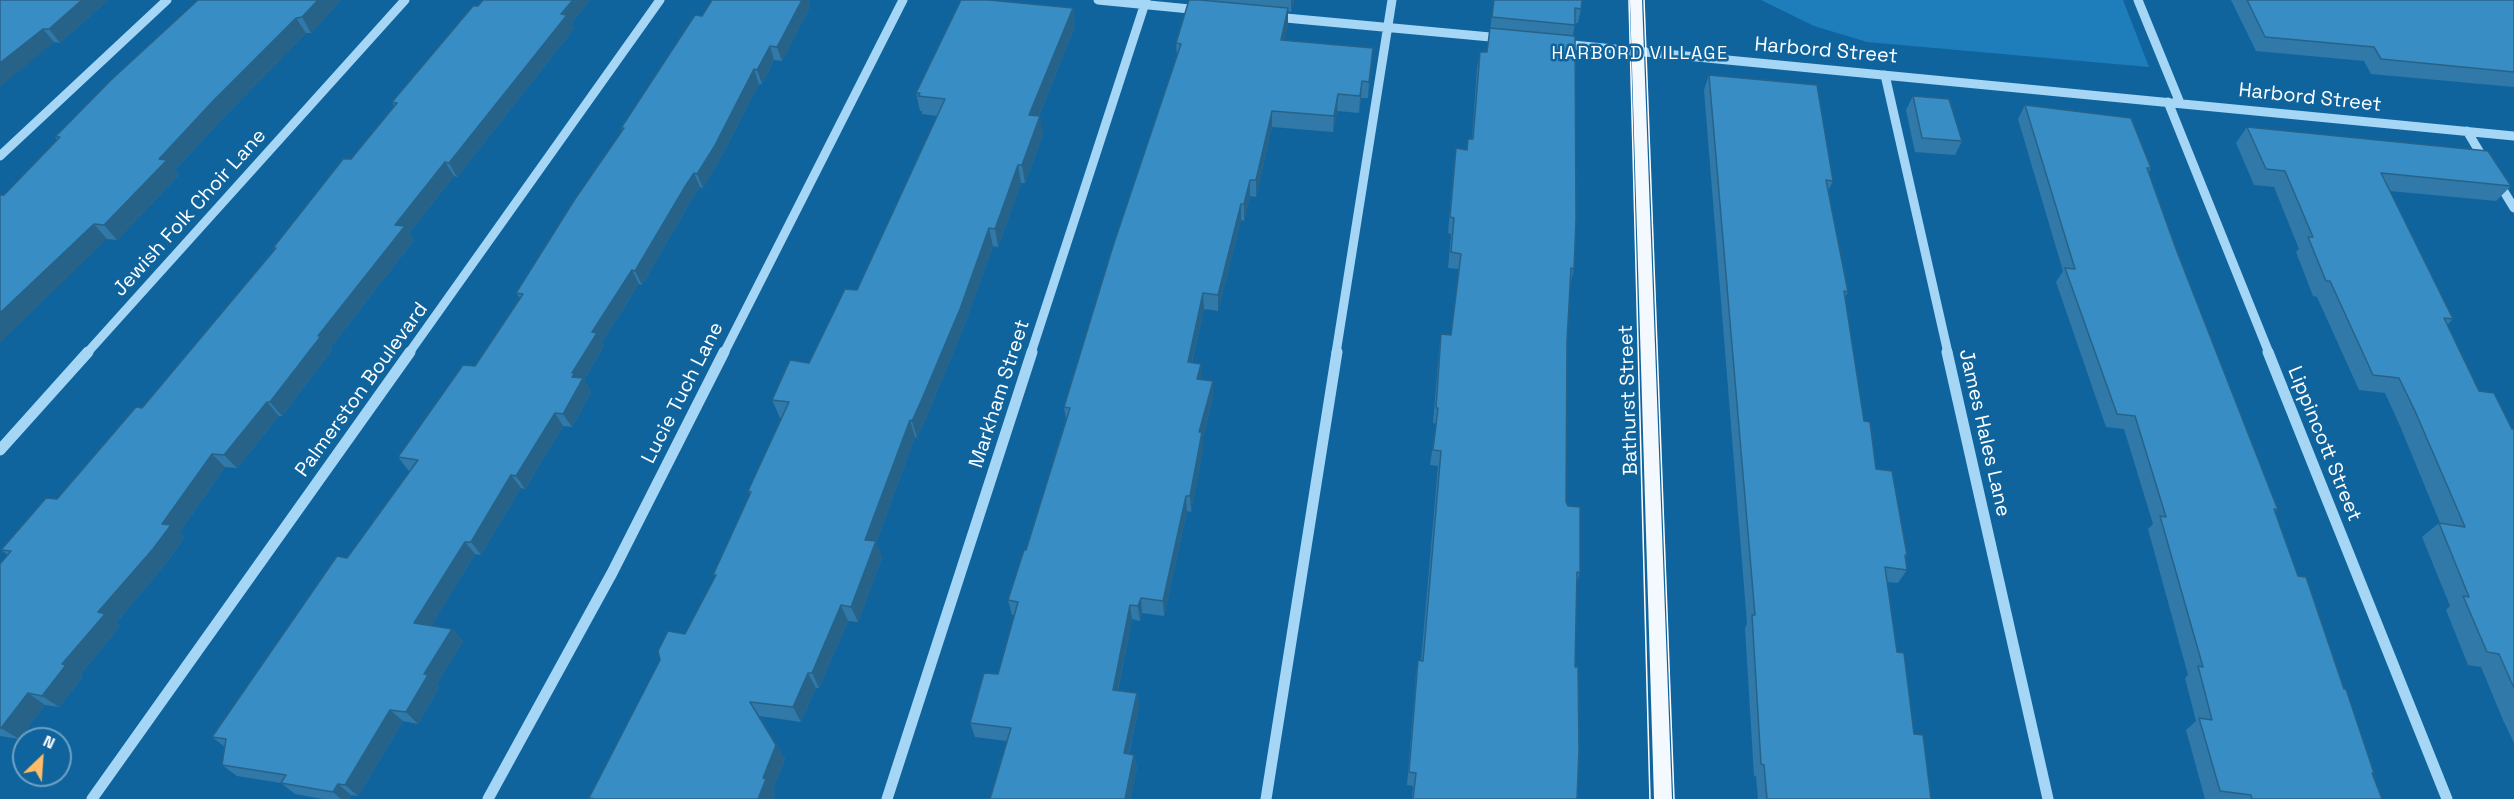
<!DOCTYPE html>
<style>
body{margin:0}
#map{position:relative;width:2514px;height:799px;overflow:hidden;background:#10649d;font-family:"Space Grotesk",sans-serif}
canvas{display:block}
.north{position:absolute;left:12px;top:727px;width:60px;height:60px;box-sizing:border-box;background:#10649d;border:2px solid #70a2c4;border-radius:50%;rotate:25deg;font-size:16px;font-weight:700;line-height:24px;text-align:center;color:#fff}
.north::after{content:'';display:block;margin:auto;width:21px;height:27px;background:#ffbc69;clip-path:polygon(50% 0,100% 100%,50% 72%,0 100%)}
</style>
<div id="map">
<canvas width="2514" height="799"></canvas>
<div class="north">N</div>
</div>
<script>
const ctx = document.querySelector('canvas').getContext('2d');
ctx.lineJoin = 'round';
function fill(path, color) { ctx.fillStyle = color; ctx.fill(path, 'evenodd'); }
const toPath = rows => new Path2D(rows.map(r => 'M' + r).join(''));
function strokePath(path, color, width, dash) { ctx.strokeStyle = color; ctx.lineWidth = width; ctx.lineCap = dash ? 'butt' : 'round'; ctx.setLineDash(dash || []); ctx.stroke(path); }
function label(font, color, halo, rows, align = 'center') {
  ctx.font = font + ' "Space Grotesk",sans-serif'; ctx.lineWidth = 5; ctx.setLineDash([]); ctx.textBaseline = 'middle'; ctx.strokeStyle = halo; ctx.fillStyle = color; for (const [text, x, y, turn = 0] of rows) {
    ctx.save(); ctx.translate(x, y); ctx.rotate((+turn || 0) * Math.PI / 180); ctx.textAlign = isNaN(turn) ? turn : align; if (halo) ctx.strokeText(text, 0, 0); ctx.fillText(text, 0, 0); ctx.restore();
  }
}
fill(toPath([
 [1761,0,2123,0,2149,67,1867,42,1814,26]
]), '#1e7ebb');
strokePath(toPath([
 [1098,0,1200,10],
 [2138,0,2180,103],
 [1275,17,1501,38],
 [1562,44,2514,136],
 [1885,75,1948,353],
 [2168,102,2269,353],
 [2467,131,2485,161],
 [0,156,167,0],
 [2497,180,2514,208],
 [87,353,405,0],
 [409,353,660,0],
 [724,353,903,0],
 [1031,353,1146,0],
 [1336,353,1392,0]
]), '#a5d6f5', 9);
strokePath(toPath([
 [1947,352,2048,799],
 [2268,352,2447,799],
 [0,450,88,352],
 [92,799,410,352],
 [488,799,612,573,724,352],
 [887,799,1032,352],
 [1266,799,1337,352]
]), '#a5d6f5', 11);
fill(toPath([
 [1630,0,1642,0,1672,799,1654,799,1630,0]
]), '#f3f9ff');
strokePath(toPath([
 [1629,0,1650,799],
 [1644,0,1674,799]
]), '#fff', 1.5);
fill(toPath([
 [0,0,108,0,60,43,54,42],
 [198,0,341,0,311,33,306,33,225,116,175,170,179,175,117,240,107,239,4,195,57,140,55,137],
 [483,0,590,0,571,24,574,29,457,177,454,176,409,233,414,240,330,348,332,350,282,416,279,416,237,468,225,467,179,533,184,538,167,562,116,623,120,626,80,675,83,677,59,707,45,705,19,739,0,736,0,564,8,555,1,550,57,499,142,408,274,250,273,248,351,159,394,106,392,102],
 [712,0,808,0,810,7,782,61,774,60,762,84,759,84,719,161,703,188,700,187,692,199,642,285,639,284,602,342,604,346,584,380,591,392,572,427,563,426,525,489,521,488,481,555,475,554,431,626,452,629,463,641,437,684,439,687,418,724,403,721,358,796,351,795,349,799,323,799,295,794,281,783,237,776,222,765,225,747,212,737,347,558,411,471,408,470,398,457,475,366,520,298,516,293,622,131,621,128,702,16],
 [1189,0,1294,0,1291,12,1288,11,1288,25,1284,40,1373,48,1368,98,1361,98,1359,113,1337,111,1333,132,1272,127,1256,197,1250,196,1244,221,1241,220,1218,311,1204,309,1192,362,1213,397,1203,437,1203,448,1191,512,1187,511,1164,616,1142,613,1140,621,1132,619,1118,690,1137,693,1139,706,1129,754,1134,755,1137,768,1130,799,990,799,1007,741,975,737,970,723,998,674,1014,615,1012,615,1008,600,1026,550,1066,419,1064,407,1177,56,1176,43],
 [1494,0,1581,9,1578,23,1575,23,1573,36,1574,269,1570,285,1567,341,1566,502,1580,573,1577,581,1575,667,1577,799,1412,799,1413,786,1407,785,1416,674,1418,660,1421,661,1438,466,1430,465,1436,424,1433,423,1439,350,1441,334,1451,335,1459,269,1448,268,1451,234,1448,233,1454,164,1456,148,1467,150,1472,139,1477,68,1480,52,1487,52],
 [2231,0,2514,0,2514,87,2371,74,2364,61,2256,51],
 [1073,8,1075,26,1039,116,1043,134,1025,183,1021,183,998,247,993,246,964,326,927,416,917,438,915,437,876,543,882,558,858,622,848,621,819,688,816,688,801,722,759,716,785,759,773,789,775,793,773,799,590,799,589,798,685,634,715,577,713,575,750,495,748,491,782,418,780,418,772,400,809,363,857,290,937,116,922,114,922,111,920,111,916,93],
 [1709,75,1833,181,1828,191,1848,292,1845,297,1864,421,1876,469,1907,555,1905,558,1907,570,1898,583,1887,582,1897,652,1914,734,1931,799,1758,799,1756,776,1754,776,1745,628,1747,624,1704,90],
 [1913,96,1962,141,1955,155,1915,152,1906,110],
 [2025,105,2151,168,2149,172,2176,249,2278,510,2275,512,2298,576,2344,689,2374,773,2373,774,2382,799,2205,799,2186,730,2196,721,2185,678,2188,675,2148,529,2153,524,2124,429,2106,427,2056,282,2063,271,2018,119],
 [2247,127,2511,186,2496,201,2390,191,2453,319,2447,325,2479,391,2512,429,2514,429,2514,743,2503,720,2481,667,2468,665,2446,610,2450,606,2422,537,2439,523,2440,523,2400,426,2385,393,2359,390,2317,297,2313,296,2296,252,2299,249,2274,187,2254,185,2236,143]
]), '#3079a9');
fill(toPath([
 [82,0,108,0,60,43,49,29],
 [318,0,341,0,311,33,302,17],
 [573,0,590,0,571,24,574,29,457,177,449,163],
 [802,0,808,0,810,7,782,61,777,47],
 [1291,0,1294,0,1291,12],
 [1073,8,1075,26,1032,133,1029,115],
 [1288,8,1288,25,1281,56,1281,40],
 [296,18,306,33,225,116,175,170,179,175,117,240,104,225,159,159,214,100],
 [43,29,54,42,0,87,0,63],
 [770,46,774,60,762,84,757,70],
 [1373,48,1372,65,1368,98,1369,82],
 [754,69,759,84,719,161,703,188,697,174],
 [1362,81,1361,98,1359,113,1360,96],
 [1338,94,1337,111,1333,132,1334,116],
 [1272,111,1272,127,1256,197,1256,180],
 [1040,116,1043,134,1025,183,1022,165],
 [445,162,454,176,409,233,414,240,330,348,332,350,282,416,270,402,395,225],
 [1018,165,1021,183,998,247,995,229],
 [694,173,700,187,692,199,642,285,635,271,686,185],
 [1250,180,1250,196,1244,221,1244,204],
 [1241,204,1241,220,1218,311,1218,295],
 [94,224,107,239,0,343,0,313],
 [989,228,993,246,964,326,927,416,917,438,912,421],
 [632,270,639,284,602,342,604,346,584,380,591,392,572,427,563,414,572,377,572,373,592,332],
 [1203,293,1204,309,1188,378,1188,362],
 [1201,364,1202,380,1197,379],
 [1213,381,1213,397,1203,437,1203,448,1191,512,1190,496,1199,432],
 [267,402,279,416,237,468,224,455],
 [555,413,563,426,525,489,516,476],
 [910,420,915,437,876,543,882,558,858,622,851,607,865,540],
 [212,454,225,467,179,533,184,538,167,562,116,623,120,626,80,675,83,677,59,707,42,696,62,664,98,612],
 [511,475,521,488,481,555,471,542],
 [1186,496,1187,511,1164,616,1163,601],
 [465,542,475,554,426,635,414,623],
 [1141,598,1142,613,1140,621,1138,606],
 [841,605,848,621,819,688,812,673],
 [1130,605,1132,619,1115,703,1113,690],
 [452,629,463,641,437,684,439,687,418,724,406,712,424,674],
 [808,673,816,688,801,722,793,707],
 [28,693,45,705,19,739,1,728],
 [1137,693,1139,706,1126,766,1124,753],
 [750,702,785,759,773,789,775,793,773,799,758,799,763,778],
 [390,710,403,721,358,796,345,785],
 [1134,755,1137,768,1130,799,1125,799],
 [338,784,351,795,349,799,341,799,333,792]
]), '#276389');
const building = toPath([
 [0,0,82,0,49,29,43,29,0,63,0,0],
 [198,0,318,0,302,17,296,18,214,100,159,159,167,160,104,225,94,224,0,313,0,195,4,195,60,137,55,137,111,80,198,0],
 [483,0,573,0,561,14,567,15,449,163,445,162,395,225,405,226,318,336,321,336,270,402,267,402,224,455,212,454,162,524,171,525,153,549,98,612,105,614,62,664,66,665,42,696,28,693,1,728,0,728,0,564,11,551,1,550,46,498,57,499,136,407,142,408,276,248,273,248,343,159,351,159,397,103,392,102,473,6,478,6,483,0],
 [712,0,802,0,777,47,770,46,757,70,754,69,714,147,697,174,694,173,686,185,635,271,632,270,592,332,597,333,572,373,575,373,572,377,583,378,563,414,555,413,516,476,511,475,471,542,465,542,414,623,452,629,424,674,428,675,406,712,390,710,345,785,338,784,333,792,281,783,286,775,222,765,226,739,212,737,337,556,347,558,418,460,398,457,463,365,475,366,523,294,516,293,575,199,624,128,621,128,695,15,702,16,712,0],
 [961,0,989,0,1073,8,1029,115,1040,116,1022,165,1018,165,995,229,989,228,960,309,922,399,912,421,910,420,865,540,876,541,851,607,841,605,812,673,808,673,793,707,750,702,776,745,763,778,766,779,758,799,595,799,589,798,660,660,658,651,668,631,685,634,716,575,713,575,751,492,748,491,789,402,772,400,790,360,809,363,845,289,857,290,945,99,918,96,920,93,916,93,961,0],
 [1189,0,1200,0,1288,8,1281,40,1373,48,1369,82,1362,81,1360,96,1338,94,1334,116,1272,111,1256,180,1250,180,1244,204,1241,204,1218,295,1203,293,1188,362,1201,364,1197,379,1213,381,1199,432,1202,432,1190,496,1186,496,1163,601,1141,598,1138,606,1130,605,1113,690,1137,693,1124,753,1134,755,1125,799,990,799,1011,728,970,723,984,673,998,674,1018,602,1008,600,1024,550,1026,550,1070,408,1064,407,1113,246,1181,44,1176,43,1189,0],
 [1494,0,1582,0,1581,9,1575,8,1575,25,1492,17,1494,0],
 [2247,0,2514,0,2514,72,2381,59,2374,47,2265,37,2247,0],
 [1490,28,1575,36,1576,219,1574,269,1571,268,1567,341,1566,502,1568,506,1580,507,1580,573,1577,572,1575,667,1578,667,1579,750,1577,799,1413,799,1416,773,1409,772,1418,660,1423,661,1441,451,1433,450,1438,408,1436,408,1441,334,1451,335,1461,254,1451,252,1454,218,1450,217,1456,148,1467,150,1468,139,1473,139,1480,52,1487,52,1490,28],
 [1709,75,1817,85,1833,181,1826,180,1848,292,1844,291,1864,421,1870,422,1876,469,1892,471,1907,555,1905,555,1907,570,1885,567,1897,652,1904,653,1914,734,1923,735,1931,799,1767,799,1764,765,1761,764,1752,615,1755,615,1709,75],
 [1913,96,1949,99,1962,141,1922,138,1913,96],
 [2025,105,2131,118,2151,168,2147,168,2176,249,2278,510,2274,509,2298,576,2306,577,2344,689,2346,689,2374,773,2372,773,2382,799,2252,799,2251,795,2220,791,2199,718,2212,720,2198,666,2203,667,2160,516,2166,517,2135,416,2117,414,2065,268,2075,269,2025,105],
 [2247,127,2488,151,2511,186,2381,173,2453,319,2444,318,2479,391,2494,393,2512,429,2514,429,2514,688,2499,654,2487,652,2463,596,2469,597,2439,523,2465,527,2415,411,2399,378,2373,375,2330,281,2326,281,2308,237,2313,237,2285,171,2266,169,2247,127]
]);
fill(building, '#388dc4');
strokePath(building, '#276389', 1.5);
ctx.letterSpacing = '1.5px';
label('18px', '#fff', '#10649d', [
 ["HARBORD VILLAGE",1640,54]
]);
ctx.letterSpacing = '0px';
label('20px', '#fff', '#10649d', [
 ["Harbord Street",1826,51,5],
 ["Harbord Street",2310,98,6],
 ["Jewish Folk Choir Lane",190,213,-48],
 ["Palmerston Boulevard",362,390,-54],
 ["Lucie Tuch Lane",683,393,-63],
 ["Markham Street",1000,394,-72],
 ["Bathurst Street",1629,400,-92],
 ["James Hales Lane",1984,433,77],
 ["Lippincott Street",2324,444,68]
]);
</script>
